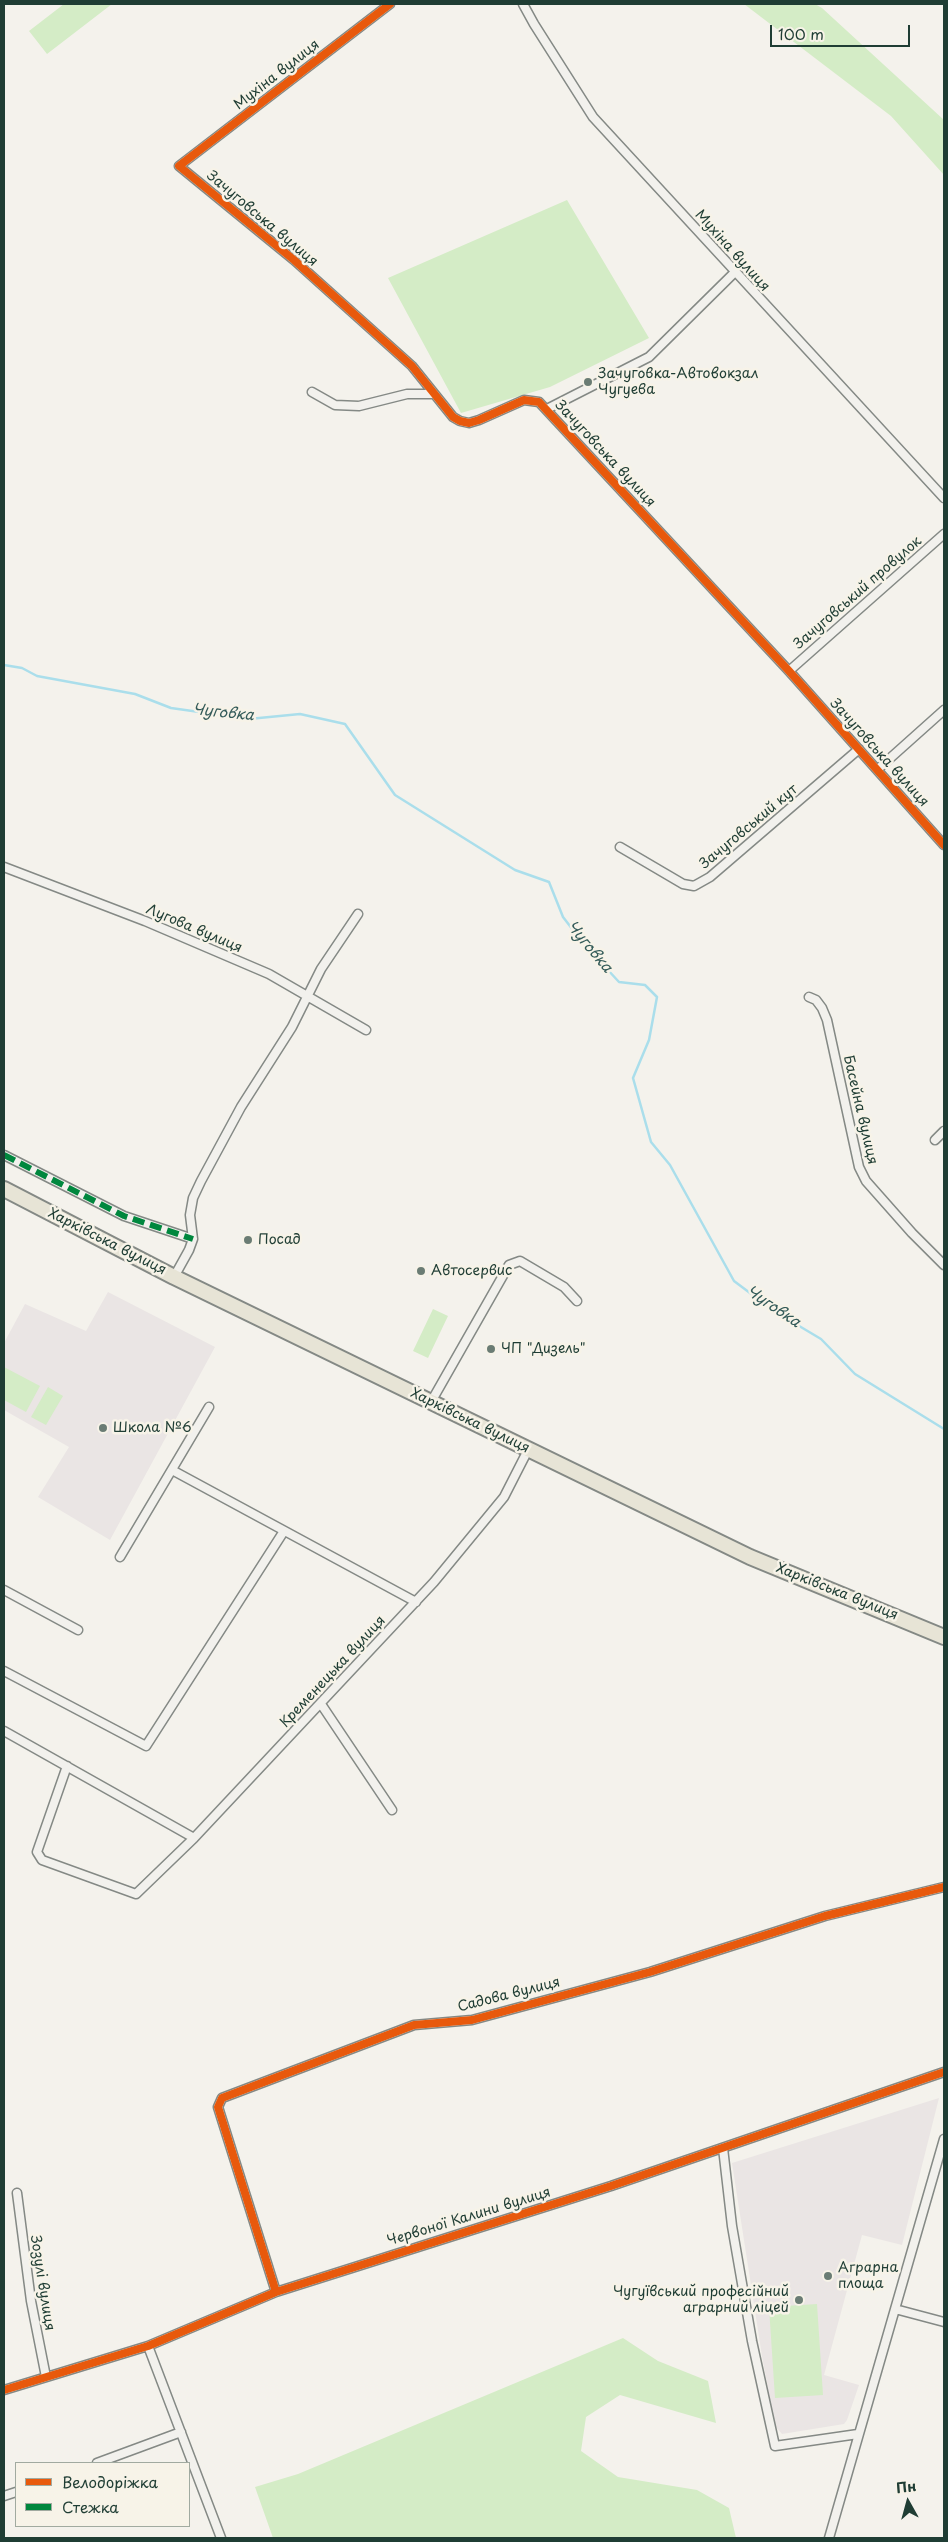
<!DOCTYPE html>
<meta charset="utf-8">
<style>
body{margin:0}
#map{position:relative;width:948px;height:2542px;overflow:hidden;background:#f4f2ec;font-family:"Playpen Sans",sans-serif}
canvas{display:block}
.frame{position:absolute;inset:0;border:5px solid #1f3d34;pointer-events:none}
.legend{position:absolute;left:15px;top:2462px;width:175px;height:65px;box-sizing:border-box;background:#f7f3e8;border:1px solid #a1aaa0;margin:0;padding:6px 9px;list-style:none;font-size:15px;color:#1f3d34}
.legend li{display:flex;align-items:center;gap:10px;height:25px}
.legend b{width:25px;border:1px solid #a1aaa0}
.north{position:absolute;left:883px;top:2477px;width:50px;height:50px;-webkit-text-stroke:4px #f7f3e8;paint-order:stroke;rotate:353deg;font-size:14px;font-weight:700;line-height:20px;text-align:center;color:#1f3d34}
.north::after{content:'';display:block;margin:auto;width:18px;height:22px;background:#1f3d34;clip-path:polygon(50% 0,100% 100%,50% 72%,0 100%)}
.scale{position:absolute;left:770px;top:25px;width:140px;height:22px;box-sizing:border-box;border:2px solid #1f3d34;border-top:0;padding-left:6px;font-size:15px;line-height:18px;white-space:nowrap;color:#1f3d34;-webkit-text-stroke:4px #f7f3e8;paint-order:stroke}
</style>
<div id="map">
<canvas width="948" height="2542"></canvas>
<div class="frame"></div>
<ul class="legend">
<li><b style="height:6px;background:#e8590c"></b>Велодоріжка</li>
<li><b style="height:6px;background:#00873e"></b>Стежка</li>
</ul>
<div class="north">Пн</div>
<div class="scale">100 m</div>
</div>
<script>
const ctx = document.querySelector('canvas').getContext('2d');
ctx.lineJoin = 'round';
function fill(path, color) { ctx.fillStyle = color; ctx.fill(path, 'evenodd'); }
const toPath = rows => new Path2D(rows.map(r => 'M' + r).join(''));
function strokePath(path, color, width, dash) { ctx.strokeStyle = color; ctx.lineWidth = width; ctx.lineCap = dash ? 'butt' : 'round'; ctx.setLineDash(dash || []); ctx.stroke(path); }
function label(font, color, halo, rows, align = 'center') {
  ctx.font = font + ' "Playpen Sans",sans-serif'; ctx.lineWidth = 5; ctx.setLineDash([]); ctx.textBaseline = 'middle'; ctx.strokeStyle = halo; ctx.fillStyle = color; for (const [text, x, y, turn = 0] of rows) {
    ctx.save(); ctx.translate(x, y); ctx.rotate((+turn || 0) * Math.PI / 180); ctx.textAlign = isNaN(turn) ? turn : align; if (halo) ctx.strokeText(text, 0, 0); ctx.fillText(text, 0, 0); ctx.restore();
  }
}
fill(toPath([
 [108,1292,215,1347,110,1540,38,1497,69,1447,4,1410,4,1343,25,1304,86,1331],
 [939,2098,902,2245,862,2235,824,2375,859,2385,847,2420,844,2424,782,2434,775,2426,762,2356,732,2163]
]), '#eae5e4');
fill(toPath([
 [64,4,112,4,47,54,29,31],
 [744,4,815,4,822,8,944,120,944,175,891,116],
 [567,200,649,338,550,387,461,413,388,278],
 [433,1309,448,1316,428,1358,413,1351],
 [4,1367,40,1386,26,1412,4,1400],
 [48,1387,63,1396,46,1425,31,1417],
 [817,2304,823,2395,775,2398,769,2307],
 [623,2338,658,2361,708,2381,716,2423,620,2395,586,2417,581,2451,618,2477,697,2490,729,2508,736,2538,273,2538,255,2487,298,2474]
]), '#d4ecc6');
strokePath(toPath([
 [4,665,22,668,37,676,135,694,171,708,249,719,300,714,345,724,395,795,515,870,549,882,563,917,583,943,619,982,645,985,657,997,649,1040,633,1078,651,1142,670,1165,734,1281,774,1311,821,1339,855,1374,944,1429]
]), '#aadeeb', 2.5);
const street = toPath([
 [390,4,179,166,294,260,412,366,453,417,460,421,469,423,479,420,524,400,539,402,789,671,944,845],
 [523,4,534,24,593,117,944,498],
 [312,392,335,405,359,406,407,394,434,394],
 [547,409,649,357,735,272],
 [789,671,944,534],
 [878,769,944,710],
 [620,847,683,884,694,886,710,877,859,749],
 [4,867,145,921,269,974,366,1030],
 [809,997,816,1000,822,1008,827,1020,859,1167,866,1181,912,1233,944,1265],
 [935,1140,944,1131],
 [4,1155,124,1216,193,1239],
 [174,1277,189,1250,193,1239,190,1215,193,1198,201,1181,241,1107,292,1027,321,969,358,914],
 [431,1402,509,1265,520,1261,564,1287,577,1301],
 [172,1470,416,1602],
 [120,1557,209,1407],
 [4,1590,78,1630],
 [4,1671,146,1746,284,1531],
 [321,1704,392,1810],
 [4,1731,194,1838],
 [67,1766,37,1852,42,1860,136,1894,194,1838,434,1582,504,1497,528,1450],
 [723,2148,732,2226,752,2341,775,2446,858,2434],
 [17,2193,31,2301,46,2377],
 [276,2292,218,2107,222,2098,414,2025,472,2020,650,1972,825,1916,944,1887],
 [895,2309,944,2322],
 [148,2346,221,2538],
 [4,2390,148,2346,276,2292,611,2186,944,2072],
 [97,2463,181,2432],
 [4,2496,16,2492],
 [829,2538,944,2139]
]);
const highway = toPath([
 [4,1189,174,1277,750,1557,944,1637]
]);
strokePath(street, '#848985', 11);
strokePath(highway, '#848985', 18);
strokePath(street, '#f2f1ed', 8);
strokePath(highway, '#e7e4d6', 14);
strokePath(toPath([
 [4,1155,124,1216,193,1239]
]), '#00873e', 6, [12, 6]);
strokePath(toPath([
 [390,4,179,166,294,260,412,366,453,417,460,421,469,423,479,420,524,400,539,402,789,671,944,845],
 [276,2292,218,2107,222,2098,414,2025,472,2020,650,1972,825,1916,944,1887],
 [4,2390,148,2346,276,2292,611,2186,944,2072]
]), '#e8590c', 8);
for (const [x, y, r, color] of [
 [588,382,5,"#6a7c74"],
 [248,1240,5,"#6a7c74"],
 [421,1271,5,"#6a7c74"],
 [491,1349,5,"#6a7c74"],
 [103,1428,5,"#6a7c74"],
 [828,2276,5,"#6a7c74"],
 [799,2300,5,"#6a7c74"]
]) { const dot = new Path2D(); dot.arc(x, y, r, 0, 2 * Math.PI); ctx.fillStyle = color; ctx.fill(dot); strokePath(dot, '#f7f3e8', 2); }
label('14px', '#1f3d34', '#f7f3e8', [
 ["Мухіна вулиця",277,75,-38],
 ["Зачуговська вулиця",262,219,40],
 ["Мухіна вулиця",732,251,48],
 ["Зачуговська вулиця",605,454,47],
 ["Зачуговський провулок",858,593,-41],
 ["Зачуговська вулиця",879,753,48],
 ["Зачуговський кут",749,827,-40],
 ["Лугова вулиця",194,929,23],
 ["Басейна вулиця",860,1110,77],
 ["Харківська вулиця",107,1242,27],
 ["Харківська вулиця",470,1421,26],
 ["Харківська вулиця",837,1592,22],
 ["Кременецька вулиця",333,1672,-47],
 ["Садова вулиця",509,1995,-14],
 ["Червоної Калини вулиця",469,2217,-17],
 ["Зозулі вулиця",42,2283,81]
]);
label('14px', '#1f3d34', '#f7f3e8', [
 ["Зачуговка-Автовокзал",598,374],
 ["Чугуева",598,390],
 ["Посад",258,1240],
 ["Автосервис",431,1271],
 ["ЧП \"Дизель\"",501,1349],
 ["Школа №6",113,1428],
 ["Аграрна",838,2268],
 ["площа",838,2284],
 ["Чугуївський професійний",789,2292,"right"],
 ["аграрний ліцей",789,2308,"right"]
], 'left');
label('italic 15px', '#345b59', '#f7f3e8', [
 ["Чуговка",223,713,6],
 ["Чуговка",589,947,50],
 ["Чуговка",773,1307,34]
]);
</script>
